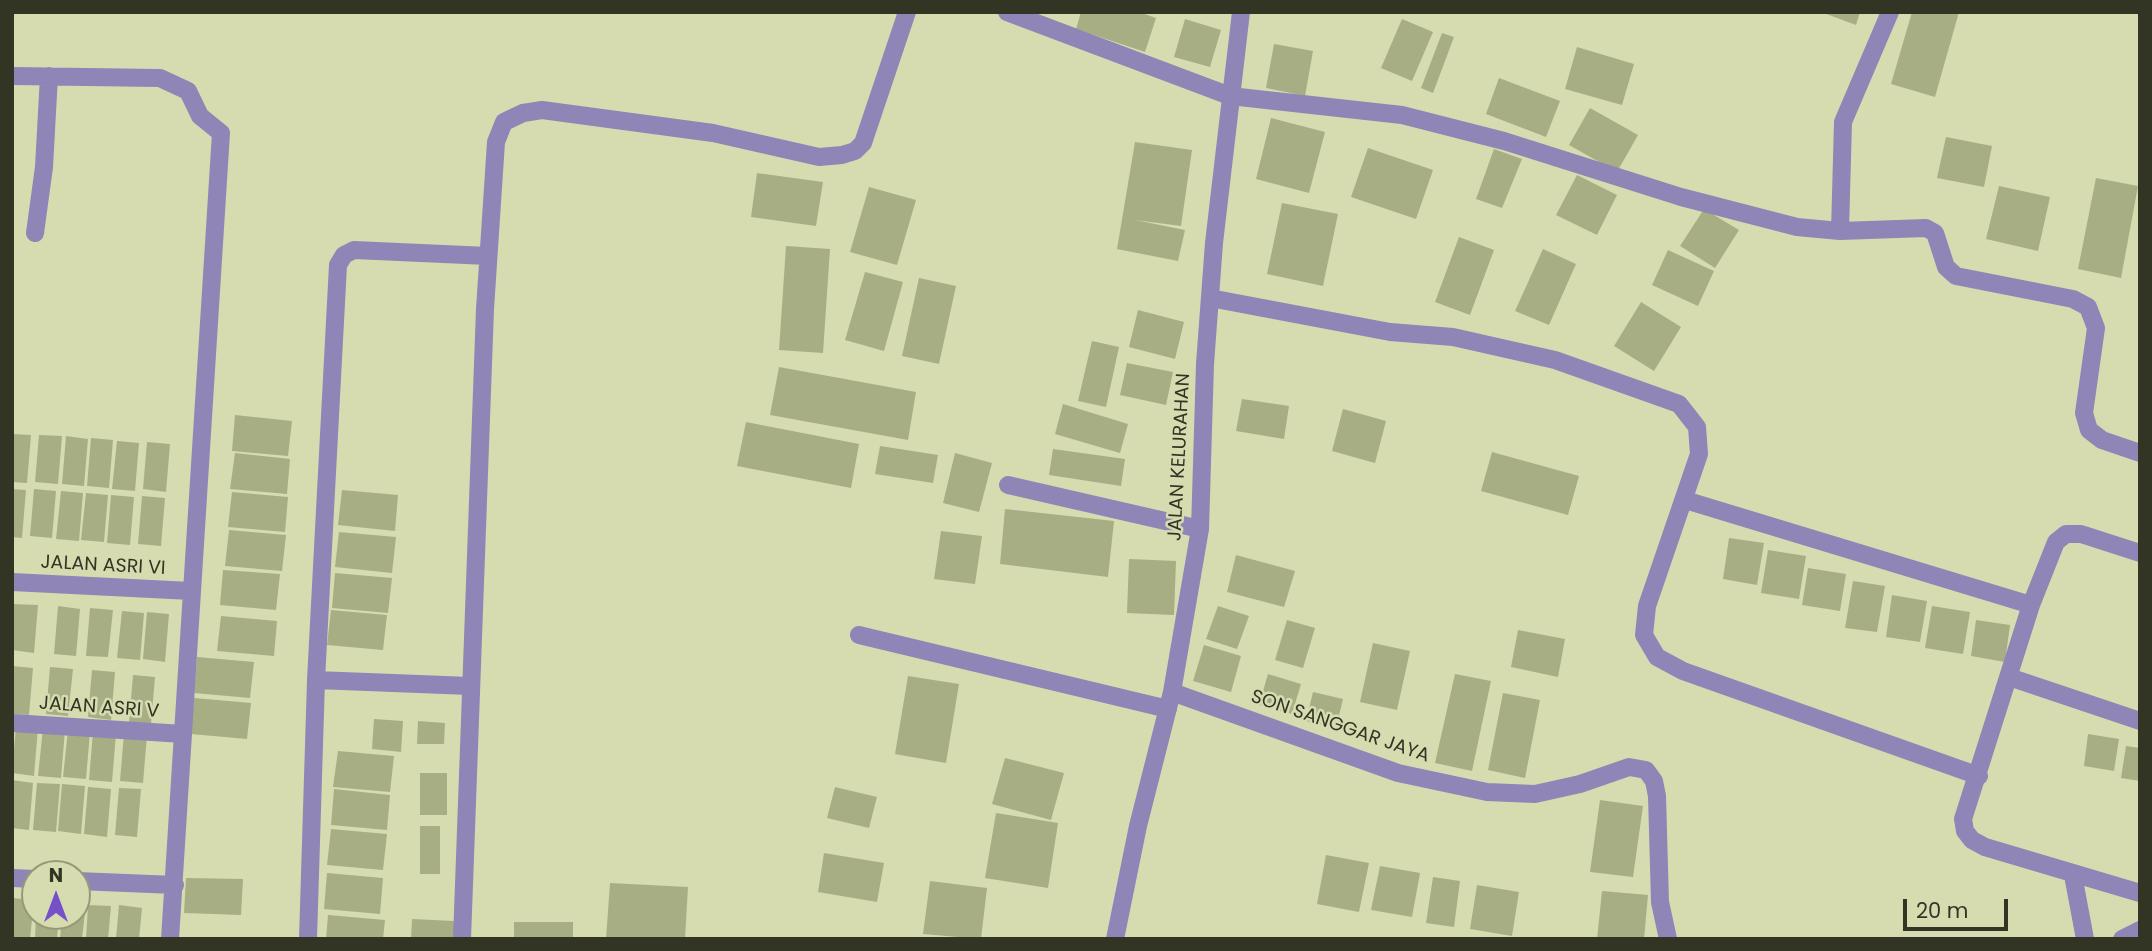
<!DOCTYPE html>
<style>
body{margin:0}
#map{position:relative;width:2152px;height:951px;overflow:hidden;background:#d6dcb0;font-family:Poppins,sans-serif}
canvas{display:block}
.frame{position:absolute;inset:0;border:14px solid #333524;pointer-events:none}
.north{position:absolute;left:21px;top:860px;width:70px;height:70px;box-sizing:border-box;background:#d6dcb0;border:2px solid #959978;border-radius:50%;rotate:0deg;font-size:19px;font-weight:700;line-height:28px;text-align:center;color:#333524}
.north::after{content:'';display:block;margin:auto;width:24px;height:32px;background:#7650c9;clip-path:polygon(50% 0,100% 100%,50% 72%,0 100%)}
.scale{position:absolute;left:1903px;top:899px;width:105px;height:32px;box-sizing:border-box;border:4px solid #333524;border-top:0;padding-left:9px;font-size:21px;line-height:24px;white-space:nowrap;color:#333524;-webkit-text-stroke:5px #d6dcb0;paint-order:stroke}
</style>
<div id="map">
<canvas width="2152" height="951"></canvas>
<div class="frame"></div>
<div class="north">N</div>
<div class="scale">20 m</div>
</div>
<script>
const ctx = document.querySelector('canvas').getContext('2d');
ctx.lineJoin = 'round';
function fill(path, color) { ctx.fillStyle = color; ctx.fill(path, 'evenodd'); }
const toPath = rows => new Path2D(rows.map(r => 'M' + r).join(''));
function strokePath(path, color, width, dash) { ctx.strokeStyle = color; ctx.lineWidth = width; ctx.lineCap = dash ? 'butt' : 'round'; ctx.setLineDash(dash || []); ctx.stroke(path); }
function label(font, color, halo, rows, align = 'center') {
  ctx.font = font + ' Poppins,sans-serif'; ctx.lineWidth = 5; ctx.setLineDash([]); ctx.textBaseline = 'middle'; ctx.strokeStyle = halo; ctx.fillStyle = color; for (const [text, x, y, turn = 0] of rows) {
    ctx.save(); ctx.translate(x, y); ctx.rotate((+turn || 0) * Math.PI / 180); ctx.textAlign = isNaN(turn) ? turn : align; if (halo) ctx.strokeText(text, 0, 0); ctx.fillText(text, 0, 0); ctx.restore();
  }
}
fill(toPath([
 [1081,12,1139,12,1156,18,1145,52,1076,29],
 [1821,12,1860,12,1856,25],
 [1912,12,1959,12,1935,97,1891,84],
 [1185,19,1221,30,1210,67,1174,57],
 [1402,19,1433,32,1412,81,1381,68],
 [1442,33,1454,37,1433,93,1421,88],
 [1274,44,1313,51,1305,96,1266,88],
 [1577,47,1634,64,1622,105,1565,89],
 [1499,78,1560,101,1546,137,1486,114],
 [1590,108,1638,135,1617,172,1569,145],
 [1271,118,1325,132,1309,193,1256,179],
 [1946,137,1992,146,1984,187,1937,178],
 [1135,142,1192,150,1181,226,1135,220,1185,230,1178,261,1117,249],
 [1368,148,1433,170,1416,219,1351,197],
 [1494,149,1522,159,1502,208,1476,199],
 [757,173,823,182,816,226,751,217],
 [1577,175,1617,195,1597,235,1556,215],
 [2096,178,2138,186,2121,278,2078,269],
 [1999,186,2050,197,2038,251,1986,239],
 [869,187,916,200,897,265,850,252],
 [1282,203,1338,214,1323,286,1267,274],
 [1704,209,1739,230,1715,268,1680,246],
 [1459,237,1494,250,1470,315,1435,302],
 [786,246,830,249,823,353,779,350],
 [1543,249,1576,264,1549,325,1515,311],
 [1668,250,1714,271,1698,306,1652,285],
 [865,272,903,282,884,351,845,340],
 [919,278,956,286,939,364,902,356],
 [1641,302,1681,327,1654,371,1614,346],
 [1138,310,1184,322,1175,359,1129,347],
 [1092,341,1119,347,1106,407,1078,401],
 [1127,363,1173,372,1166,405,1120,395],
 [779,367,916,392,908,440,770,415],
 [1242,399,1289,406,1284,439,1236,431],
 [1063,404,1128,424,1120,453,1055,434],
 [1343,409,1386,421,1375,463,1332,451],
 [235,415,292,421,288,456,232,451],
 [746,422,859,444,851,488,737,466],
 [12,434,31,435,27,483,12,482],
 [39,435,62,436,58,484,35,482],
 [66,436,88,439,84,486,62,484],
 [91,438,113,440,109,488,87,486],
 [117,441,139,443,135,491,112,489],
 [147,442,170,444,166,492,143,489],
 [880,446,938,455,933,483,875,474],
 [1053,449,1125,459,1121,486,1049,475],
 [1492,452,1579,476,1568,515,1481,491],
 [235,453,290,459,287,494,230,489],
 [955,453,992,463,979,512,943,503],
 [12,489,26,490,22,538,12,537],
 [34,489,56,491,52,538,30,536],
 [342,490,398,495,395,531,338,525],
 [61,491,83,493,79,541,56,539],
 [232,492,288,497,285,532,228,527],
 [86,493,108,495,104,542,81,540],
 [111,495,134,497,130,545,107,543],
 [142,496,165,498,161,546,138,544],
 [1005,509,1114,521,1108,577,1000,564],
 [229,530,286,535,282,571,225,566],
 [941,531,982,536,975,584,934,579],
 [339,532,396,537,392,573,335,567],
 [1729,538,1764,543,1757,585,1723,579],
 [1768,550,1806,556,1799,599,1761,593],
 [1236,555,1295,571,1284,607,1227,592],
 [1129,559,1176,561,1174,615,1127,613],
 [1808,568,1846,574,1840,611,1802,605],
 [223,570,280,574,276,610,220,605],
 [335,573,392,578,388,613,332,608],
 [1853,581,1885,586,1877,632,1845,628],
 [1892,595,1927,601,1920,642,1886,637],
 [12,604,38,605,34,653,12,650],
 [58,606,80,609,76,656,54,654],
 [1218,606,1249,616,1237,649,1206,639],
 [1932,606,1970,612,1963,654,1925,648],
 [90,608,113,610,108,657,86,656],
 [331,610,387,615,383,650,327,645],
 [122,611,144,613,140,660,117,658],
 [147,612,169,614,165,662,143,659],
 [221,616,277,621,274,656,217,651],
 [1287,620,1315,628,1303,668,1275,660],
 [1976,620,2010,625,2005,662,1971,656],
 [1518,630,1565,639,1558,677,1511,667],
 [1373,643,1410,651,1397,710,1360,702],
 [1204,645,1241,656,1231,692,1193,681],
 [197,657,254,662,250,698,194,693],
 [12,666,33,668,29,715,12,714],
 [50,667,73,669,68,716,46,714],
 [92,670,115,672,111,720,88,717],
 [1268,674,1301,684,1292,714,1259,705],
 [1455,674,1491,681,1472,771,1435,763],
 [133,675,155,677,151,724,129,723],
 [908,676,959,684,946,763,895,754],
 [1313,692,1343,699,1336,728,1306,721],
 [1503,693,1540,700,1525,778,1488,770],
 [194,698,251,703,247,739,191,734],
 [374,719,403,721,401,752,372,749],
 [418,721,445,723,444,744,417,744],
 [16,726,38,728,34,776,12,773],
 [43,728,65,730,61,778,38,776],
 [68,730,90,732,86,779,63,777],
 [93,732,116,734,112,782,89,780],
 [124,734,147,735,143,783,120,781],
 [2088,734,2119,739,2114,771,2084,766],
 [2126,746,2140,748,2140,781,2121,778],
 [338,751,394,756,390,792,333,787],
 [1005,758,1064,773,1051,820,992,804],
 [420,773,447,773,447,815,420,815],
 [12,780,33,783,29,830,12,828],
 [37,783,60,784,56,832,33,830],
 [62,784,85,786,81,834,58,831],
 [88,787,111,789,107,837,84,834],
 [835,787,877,797,869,828,827,818],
 [119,788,141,789,137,837,115,835],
 [334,789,390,795,387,830,331,825],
 [1600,800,1643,806,1633,877,1590,872],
 [996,813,1058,823,1048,888,985,878],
 [420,826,440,826,440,874,420,874],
 [331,829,387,834,383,870,327,865],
 [824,853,884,863,877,902,818,892],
 [1326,855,1369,863,1359,912,1317,904],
 [1380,866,1420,873,1412,917,1371,910],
 [327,873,383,878,380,914,324,909],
 [1433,877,1460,881,1454,927,1426,923],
 [186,878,243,879,241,915,184,913],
 [930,881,987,888,981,939,923,934],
 [610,883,688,887,685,939,606,939],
 [1477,885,1519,892,1512,936,1470,929],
 [1602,891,1648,895,1644,939,1597,939],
 [12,898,34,900,30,939,12,939],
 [77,903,86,904,82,939,60,939,62,916,77,916],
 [88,905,111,906,108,939,86,939],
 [119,905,142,908,139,939,116,939],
 [328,915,385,920,383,939,326,939],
 [36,916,59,916,57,939,35,939],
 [412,919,454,921,454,939,411,939],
 [514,922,573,922,573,939,514,939]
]), '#a8ae84');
strokePath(toPath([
 [1007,12,1230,96,1402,115,1504,141,1681,197,1797,227,1840,231,1926,228,1935,233,1946,267,1956,276,2073,299,2088,307,2096,328,2084,413,2089,430,2102,440,2140,453],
 [12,76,160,78,188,91,200,116,221,133,170,939],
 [1840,231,1843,122,1890,12],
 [35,233,44,167,49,76],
 [1210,298,1390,332,1453,337,1555,360,1679,404,1697,427,1699,454,1647,606,1644,635,1657,657,1683,671,1979,776],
 [1008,485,1200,529],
 [1685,500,2031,605],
 [2140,553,2081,534,2066,534,2056,542,2031,605,1963,819,1965,831,1972,840,1985,847,2140,893],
 [12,582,191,591],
 [859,635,1168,709],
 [2009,677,2140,721],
 [316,680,470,686],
 [1172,692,1398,773,1487,792,1535,794,1580,784,1629,767,1646,770,1654,781,1657,796,1660,902,1668,939],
 [12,723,183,734],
 [2073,875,2085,939],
 [12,878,35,879],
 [77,881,175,885],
 [308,939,316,680,338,265,344,255,354,250,488,256],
 [462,939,485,309,496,142,504,122,523,113,542,110,713,133,819,157,842,155,855,151,863,143,907,12],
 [1115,939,1138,826,1172,692,1200,529,1205,364,1214,243,1241,12],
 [2122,939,2140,930]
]), '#8f85b6', 18);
label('19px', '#333524', '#d6dcb0', [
 ["JALAN KELURAHAN",1180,457,-87],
 ["JALAN ASRI VI",103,566,3],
 ["JALAN ASRI V",99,708,4],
 ["SON SANGGAR JAYA",1340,727,19]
]);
</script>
